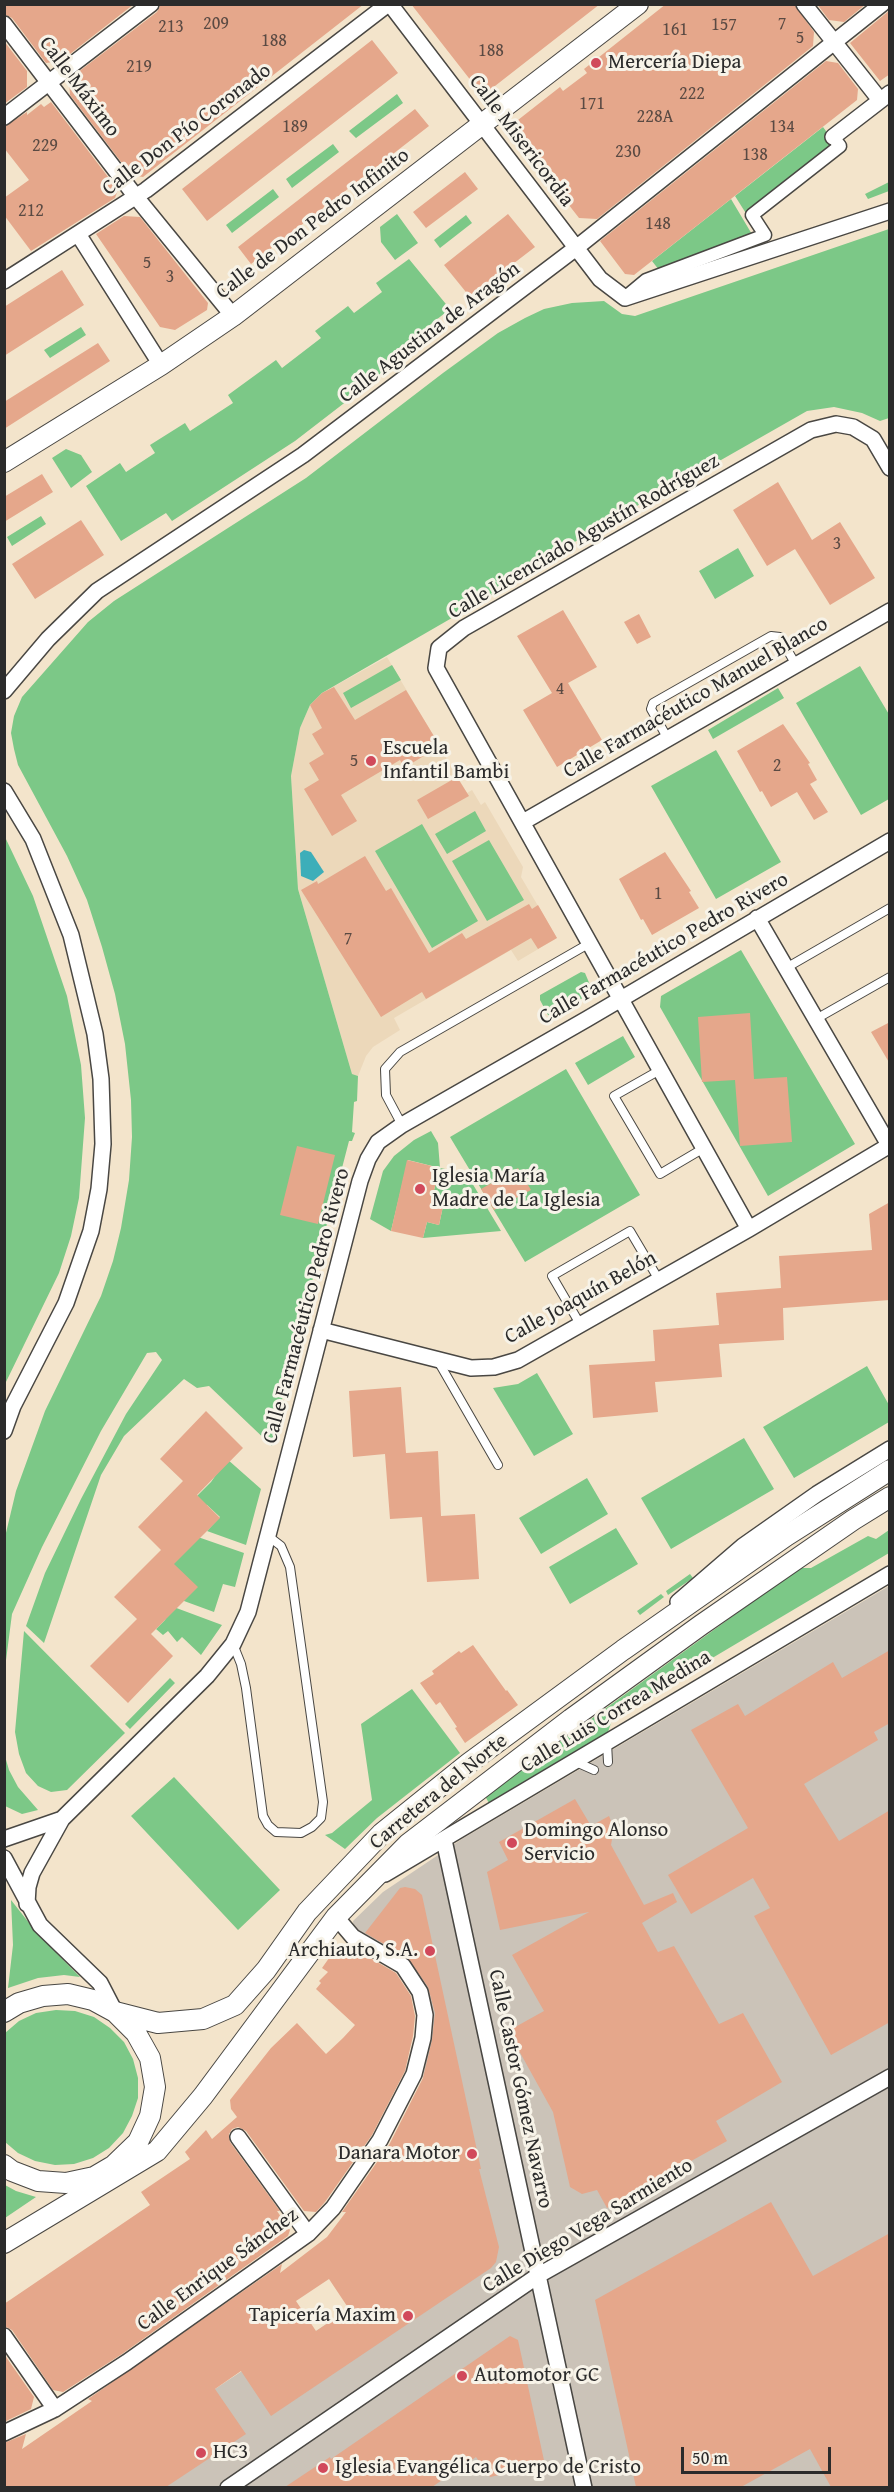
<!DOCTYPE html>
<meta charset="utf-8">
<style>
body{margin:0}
#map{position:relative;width:894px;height:2492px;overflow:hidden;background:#f3e4cb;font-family:"Gentium Book Plus",serif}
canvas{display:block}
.frame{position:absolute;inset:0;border:6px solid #2b2b2b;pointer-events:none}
.scale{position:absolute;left:681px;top:2447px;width:150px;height:27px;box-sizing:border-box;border:3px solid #2b2b2b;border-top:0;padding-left:8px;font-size:18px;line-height:21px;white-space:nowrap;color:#2b2b2b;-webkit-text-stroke:4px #f7f3e8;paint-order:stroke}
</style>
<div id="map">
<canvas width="894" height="2492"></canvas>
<div class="frame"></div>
<div class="scale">50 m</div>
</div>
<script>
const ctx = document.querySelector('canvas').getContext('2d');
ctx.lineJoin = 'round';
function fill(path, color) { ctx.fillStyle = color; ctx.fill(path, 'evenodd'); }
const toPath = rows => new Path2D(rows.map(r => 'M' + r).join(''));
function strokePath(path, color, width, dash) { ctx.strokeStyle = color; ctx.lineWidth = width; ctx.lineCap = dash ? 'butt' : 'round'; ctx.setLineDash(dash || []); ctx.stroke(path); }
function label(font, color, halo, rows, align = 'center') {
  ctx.font = font + ' "Gentium Book Plus",serif'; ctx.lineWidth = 6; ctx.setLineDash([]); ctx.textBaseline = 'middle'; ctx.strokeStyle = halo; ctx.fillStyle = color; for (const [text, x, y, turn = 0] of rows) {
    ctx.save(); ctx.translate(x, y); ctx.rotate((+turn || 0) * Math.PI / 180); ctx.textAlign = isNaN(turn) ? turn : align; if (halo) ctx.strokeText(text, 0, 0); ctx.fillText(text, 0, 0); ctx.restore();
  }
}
fill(toPath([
 [387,657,467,793,472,790,481,805,485,802,523,867,521,877,557,938,518,961,511,950,394,1018,400,1030,373,1047,366,1056,358,1076,352,1074,298,889,291,776,300,728,310,705,322,693]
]), '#ecd8ba');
fill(toPath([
 [889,1586,889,2487,47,2488,207,2377,215,2389,248,2367,298,2343,349,2309,424,2083,423,2078,433,2027,431,2005,424,1986,354,1930,353,1921,383,1892,462,1839]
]), '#cbc3b8');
fill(toPath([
 [397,94,403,103,356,138,349,131],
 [823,127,840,150,759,214,769,230,759,234,735,196],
 [333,144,339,152,292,188,286,179],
 [889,182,889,191,868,199,865,194],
 [273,189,279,197,232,233,226,225],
 [731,199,753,236,659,270,652,261],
 [397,214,418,243,395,260,381,242,380,227],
 [466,215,472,223,440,248,434,240],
 [889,229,889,418,880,421,862,413,834,407,807,411,700,472,698,470,664,490,665,492,659,496,657,494,625,513,626,516,620,520,617,517,585,536,587,539,580,543,578,540,545,559,547,563,322,693,310,705,300,728,291,776,298,889,352,1074,358,1076,357,1101,354,1102,352,1132,355,1133,352,1141,349,1141,342,1168,344,1169,342,1179,339,1179,332,1206,335,1208,333,1215,329,1215,322,1245,325,1246,323,1254,319,1254,312,1282,315,1283,300,1342,296,1341,294,1356,296,1357,295,1364,291,1364,282,1400,284,1401,282,1409,279,1409,276,1423,279,1424,272,1446,209,1386,197,1388,184,1379,124,1436,101,1475,44,1643,26,1626,45,1573,81,1499,126,1414,162,1360,156,1352,147,1353,101,1431,42,1547,12,1614,5,1668,5,1537,16,1491,45,1411,101,1296,113,1261,121,1228,129,1180,132,1137,131,1100,125,1044,115,994,102,947,87,900,67,856,18,765,14,749,11,733,14,716,22,697,88,622,114,601,306,478,443,373,498,333,525,318,544,309,572,303,604,301,622,314,635,316],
 [409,259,450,309,407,343,413,350,295,441,172,521,166,513,121,541,86,486,120,463,126,472,155,453,150,445,185,423,190,431,233,403,228,395,276,360,282,368,321,338,315,331,348,306,354,313,382,292,376,283],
 [81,327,86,335,50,358,44,350],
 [66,449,81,455,92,472,71,488,52,458],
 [41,516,46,524,12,546,7,537],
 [738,548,754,576,715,599,699,571],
 [392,665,401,680,351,708,343,693],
 [860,666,890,716,889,799,861,815,796,703],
 [778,688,784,698,713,739,708,730],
 [716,750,781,862,716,899,651,786],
 [475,811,486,831,447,854,435,834],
 [422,824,478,921,432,948,375,851],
 [5,837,33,896,67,996,81,1065,85,1118,79,1198,71,1236,59,1273,5,1384],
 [489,840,524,900,487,921,452,861],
 [741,950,855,1144,768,1196,660,1007,661,996],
 [581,972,585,973,593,992,552,1016,548,1015,540,1000,540,995],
 [623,1036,635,1057,588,1085,575,1063],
 [566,1069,640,1195,525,1262,450,1137],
 [431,1131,438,1143,440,1168,466,1173,501,1231,423,1238,427,1222,439,1225,445,1197,433,1194,440,1168,408,1160,391,1231,370,1219,383,1171,394,1156,414,1140],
 [867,1366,889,1405,889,1422,794,1478,763,1427],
 [537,1373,573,1434,534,1456,493,1388,518,1384],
 [744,1438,774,1489,671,1549,641,1498],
 [227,1459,261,1489,246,1545,207,1531,220,1517,207,1505,190,1503,211,1482],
 [587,1478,608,1514,541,1554,519,1518],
 [616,1528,638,1564,570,1604,549,1567],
 [889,1530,889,1553,613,1717,607,1735,490,1805,485,1796,799,1568,811,1568,868,1536,876,1539],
 [195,1536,244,1553,235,1587,223,1584,214,1612,184,1601,166,1572],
 [690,1574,693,1578,668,1595,666,1591],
 [661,1594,664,1597,640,1615,637,1611],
 [171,1606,222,1625,201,1655,182,1637,177,1642,168,1631,163,1635,156,1629,165,1620],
 [24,1631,125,1733,67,1790,51,1792,38,1786,26,1773,19,1754,15,1732],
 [170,1678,175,1683,130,1729,125,1724],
 [412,1689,460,1753,377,1818,345,1849,325,1835,332,1833,372,1800,361,1724],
 [4,1753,9,1770,18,1787,38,1810,22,1814,5,1806],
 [174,1777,280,1890,238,1930,131,1816],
 [11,1900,37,1933,80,1977,64,1975,38,1978,8,1988,13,1945],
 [56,2010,75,2011,94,2017,110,2028,124,2042,133,2059,138,2078,138,2098,132,2116,123,2133,109,2148,93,2158,74,2164,55,2165,35,2161,18,2153,5,2142,5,2033,19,2021,36,2013],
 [5,2185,16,2191,36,2197,5,2218]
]), '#7cc887');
fill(toPath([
 [304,850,311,852,324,872,313,881,301,876,300,853]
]), '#3daeb9');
fill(toPath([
 [4,4,134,4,61,61,46,63,12,18,4,14],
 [161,4,364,4,143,177,131,175,70,95,69,79,157,12],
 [411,4,600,4,486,93,479,91],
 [666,4,794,4,814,32,813,46,597,219,579,218,516,137,518,120,560,87,563,91,587,73,584,69],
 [817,4,866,4,844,22,829,20],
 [890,10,890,74,880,81,850,43],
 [372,40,398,73,207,221,182,189],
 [4,41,27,71,27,87,4,104],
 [826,61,838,63,858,89,857,100,634,275,625,274,600,241],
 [51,102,118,190,115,198,31,251,4,215,4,198,29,180,4,148,4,127,27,112,27,115,41,104,44,107],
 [415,109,429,126,251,264,238,247],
 [465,172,478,189,426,228,413,212],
 [508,214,535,247,470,297,444,265],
 [124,216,140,217,208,303,207,310,175,330,160,327,96,234],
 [62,270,84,305,4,356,4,307],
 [98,343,110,361,4,429,4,402],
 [42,474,53,492,4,522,4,497],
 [778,482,812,540,840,522,875,578,830,605,795,549,767,566,733,510],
 [81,520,104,555,35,599,12,564],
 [563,610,597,667,568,683,602,740,557,767,523,710,552,693,517,636],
 [639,614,651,637,637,644,624,622],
 [334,687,355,720,406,690,440,746,404,768,400,760,341,795,357,821,332,836,304,789,319,780,309,763,324,754,312,734,322,728,310,705,322,693],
 [783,724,810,763,808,764,817,780,810,784,828,812,814,820,797,792,771,807,762,791,760,792,737,751],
 [457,777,469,796,428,819,417,800],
 [665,852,691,891,689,892,699,908,652,935,643,919,641,920,619,879],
 [365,856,386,891,391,888,429,953,462,933,466,939,529,904,532,909,538,905,557,938,538,949,531,938,426,999,422,992,381,1017,301,890,317,881,318,884],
 [750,1013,754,1079,787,1077,792,1142,740,1146,735,1080,702,1082,698,1017],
 [890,1022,890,1064,871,1032],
 [297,1146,335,1155,318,1224,280,1215],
 [407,1160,440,1168,433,1194,445,1197,439,1225,427,1222,423,1238,391,1231],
 [518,1168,531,1190,494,1210,481,1189],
 [890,1202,890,1300,783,1308,784,1340,719,1344,722,1377,655,1382,658,1412,593,1418,589,1365,655,1361,653,1330,719,1325,716,1293,781,1288,779,1256,872,1250,869,1214],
 [401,1387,406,1453,438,1451,441,1516,475,1514,479,1579,427,1582,422,1517,390,1519,385,1454,353,1457,349,1391],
 [206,1411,243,1448,197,1495,220,1518,174,1564,198,1587,151,1634,173,1656,128,1703,90,1666,137,1619,114,1597,161,1550,138,1527,183,1481,160,1459],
 [473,1645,506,1691,507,1690,518,1705,465,1743,455,1728,457,1727,440,1702,436,1705,420,1683,434,1674,432,1671,459,1651,461,1653],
 [890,1650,890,1723,874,1732,878,1740,804,1784,839,1841,890,1810,890,2022,831,2055,754,1916,770,1908,753,1878,691,1914,668,1875,748,1828,691,1730,738,1704,745,1716,833,1662,842,1678],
 [575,1799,591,1826,609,1816,614,1828,611,1845,644,1905,673,1893,677,1902,642,1923,658,1952,674,1946,719,2024,743,2013,782,2082,716,2121,727,2141,607,2208,597,2190,582,2194,570,2187,553,2112,508,2031,544,2011,512,1955,589,1912,500,1930,487,1872,508,1860,499,1842],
 [405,1887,415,1889,422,1895,481,2169,479,2169,499,2247,496,2262,491,2268,271,2416,241,2371,215,2389,246,2434,166,2487,4,2487,4,2443,26,2434,22,2449,92,2401,88,2399,282,2264,280,2273,327,2237,346,2212,342,2212,389,2145,423,2078,432,2040,435,2013,428,1987,408,1958,365,1933,400,1888],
 [329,2279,349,2309,316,2331,296,2301],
 [339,1944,351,1951,353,1948,396,1973,411,1996,415,2016,413,2036,405,2071,372,2135,325,2202,316,2212,304,2211,246,2131,238,2127,232,2129,229,2134,230,2142,280,2211,277,2211,290,2230,288,2236,122,2354,63,2392,53,2390,12,2330,4,2326,4,2304,150,2205,141,2192,190,2159,185,2152,206,2130,212,2139,237,2117,231,2109,230,2100,271,2048,297,2023,326,2054,343,2038,355,2025,316,1989,321,1983,319,1981,328,1972,322,1968],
 [771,2202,813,2276,890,2233,890,2487,831,2487,810,2449,741,2487,636,2487,595,2300],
 [510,2336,518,2340,545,2465,490,2477,476,2457,432,2487,285,2487,330,2457,331,2459],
 [4,2354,34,2397,31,2409,4,2422]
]), '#e5a78b');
const service = toPath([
 [668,739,651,709,653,703,771,636,780,637,796,665],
 [786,968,890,908],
 [816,1019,890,977],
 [660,1070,614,1096,660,1174,704,1148],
 [402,1125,386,1095,385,1069,400,1052,590,943],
 [580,1324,552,1276,630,1231,659,1280],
 [438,1361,498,1465],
 [233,1644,241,1664,246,1688,263,1816,268,1825,276,1832,301,1833,312,1827,321,1818,323,1802,290,1567,281,1546,268,1536],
 [607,1743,608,1762],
 [576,1762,594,1770]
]);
const pedestrian = toPath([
 [628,295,646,280,765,235,752,215,840,146,833,137]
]);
const minor = toPath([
 [390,4,600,279,625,298,890,211],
 [804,4,880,100],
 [4,24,136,197,233,316],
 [4,117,151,4],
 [833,137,890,93],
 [78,234,161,365],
 [4,281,146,190,388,4],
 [4,691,48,639,97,591,303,455,576,248,882,4],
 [4,791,33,839,71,935,95,1034,101,1079,103,1144,99,1189,91,1231,66,1303,13,1406,4,1431],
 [523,822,890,611],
 [757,918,889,1145],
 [749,1229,436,668,439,648,464,628,811,430,836,424,853,427,873,439,890,468],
 [321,1330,471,1368,494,1367,518,1360,749,1229,890,1145],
 [678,1602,743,1546,817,1494,890,1449],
 [4,1839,62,1819],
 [444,1840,584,2488],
 [4,1858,40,1925,100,1983,115,2012],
 [385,1874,890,1574],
 [27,1904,28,1887,32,1873,62,1819,207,1676,233,1644,248,1612,360,1181,368,1159,378,1142,402,1125,587,1019,890,841],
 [238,2137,308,2234],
 [4,2336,55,2409],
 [4,2433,55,2409,127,2362,308,2234,333,2208,380,2140,414,2074,423,2038,425,2015,420,1992,403,1966,353,1937,336,1917],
 [228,2488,539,2275,890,2077]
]);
const tertiary = toPath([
 [4,462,161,365,233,316,638,4],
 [4,2012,19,2003,43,1996,68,1994,93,2000,115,2012,136,2033,150,2058,155,2087,150,2116,138,2142,109,2170],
 [115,2012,158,2023,203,2019,235,2005,266,1970,307,1912,382,1833,469,1763,623,1650,786,1536,890,1470],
 [4,2165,12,2171,38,2181,66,2183,94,2177,111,2167],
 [4,2243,157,2151,203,2096,336,1917,408,1844,571,1719,701,1625,853,1520,890,1497]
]);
strokePath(service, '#494743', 10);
strokePath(pedestrian, '#494743', 15);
strokePath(minor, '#494743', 18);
strokePath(tertiary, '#494743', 22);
strokePath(service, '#fff', 8);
strokePath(pedestrian, '#fff', 12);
strokePath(minor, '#fff', 15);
strokePath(tertiary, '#fff', 20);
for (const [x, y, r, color] of [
 [596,63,6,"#d1495b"],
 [371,761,6,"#d1495b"],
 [420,1189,6,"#d1495b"],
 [512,1843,6,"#d1495b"],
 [430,1951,6,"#d1495b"],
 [472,2154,6,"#d1495b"],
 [408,2316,6,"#d1495b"],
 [462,2376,6,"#d1495b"],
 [201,2453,6,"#d1495b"],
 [323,2468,6,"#d1495b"]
]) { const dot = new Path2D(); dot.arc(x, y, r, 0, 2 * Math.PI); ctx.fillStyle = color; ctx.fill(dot); strokePath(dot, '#f7f3e8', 2); }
label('18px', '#5a4a43', null, [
 ["209",216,24],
 ["7",782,24],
 ["157",724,25],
 ["213",171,27],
 ["161",675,30],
 ["5",800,38],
 ["188",274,41],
 ["188",491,51],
 ["219",139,67],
 ["222",692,94],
 ["171",592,104],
 ["228A",655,117],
 ["189",295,127],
 ["134",782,127],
 ["229",45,146],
 ["230",628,152],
 ["138",755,155],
 ["212",31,211],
 ["148",658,224],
 ["5",147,263],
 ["3",170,277],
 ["3",837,544],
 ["4",560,689],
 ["5",354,761],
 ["2",777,766],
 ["1",658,894],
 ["7",348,939]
]);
label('21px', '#2b2b2b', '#f7f3e8', [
 ["Mercería Diepa",608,63],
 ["Escuela",383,749],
 ["Infantil Bambi",383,773],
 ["Iglesia María",432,1177],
 ["Madre de La Iglesia",432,1201],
 ["Domingo Alonso",524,1831],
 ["Servicio",524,1855],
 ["Archiauto, S.A.",418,1951,"right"],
 ["Danara Motor",460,2154,"right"],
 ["Tapicería Maxim",396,2316,"right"],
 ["Automotor GC",474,2376],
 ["HC3",213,2453],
 ["Iglesia Evangélica Cuerpo de Cristo",335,2468]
], 'left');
label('21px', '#2b2b2b', '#f7f3e8', [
 ["Calle Máximo",79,87,53],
 ["Calle Don Pío Coronado",187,130,-37],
 ["Calle Misericordia",521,141,53],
 ["Calle de Don Pedro Infinito",313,224,-37],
 ["Calle Agustina de Aragón",430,333,-37],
 ["Calle Licenciado Agustín Rodríguez",584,537,-30],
 ["Calle Farmacéutico Manuel Blanco",696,698,-30],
 ["Calle Farmacéutico Pedro Rivero",664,949,-30],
 ["Calle Joaquín Belón",581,1298,-29],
 ["Calle Farmacéutico Pedro Rivero",307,1306,-75],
 ["Calle Luis Correa Medina",616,1712,-31],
 ["Carretera del Norte",439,1792,-39],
 ["Calle Castor Gómez Navarro",520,2089,78],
 ["Calle Diego Vega Sarmiento",588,2226,-31],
 ["Calle Enrique Sánchez",218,2270,-36]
]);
</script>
